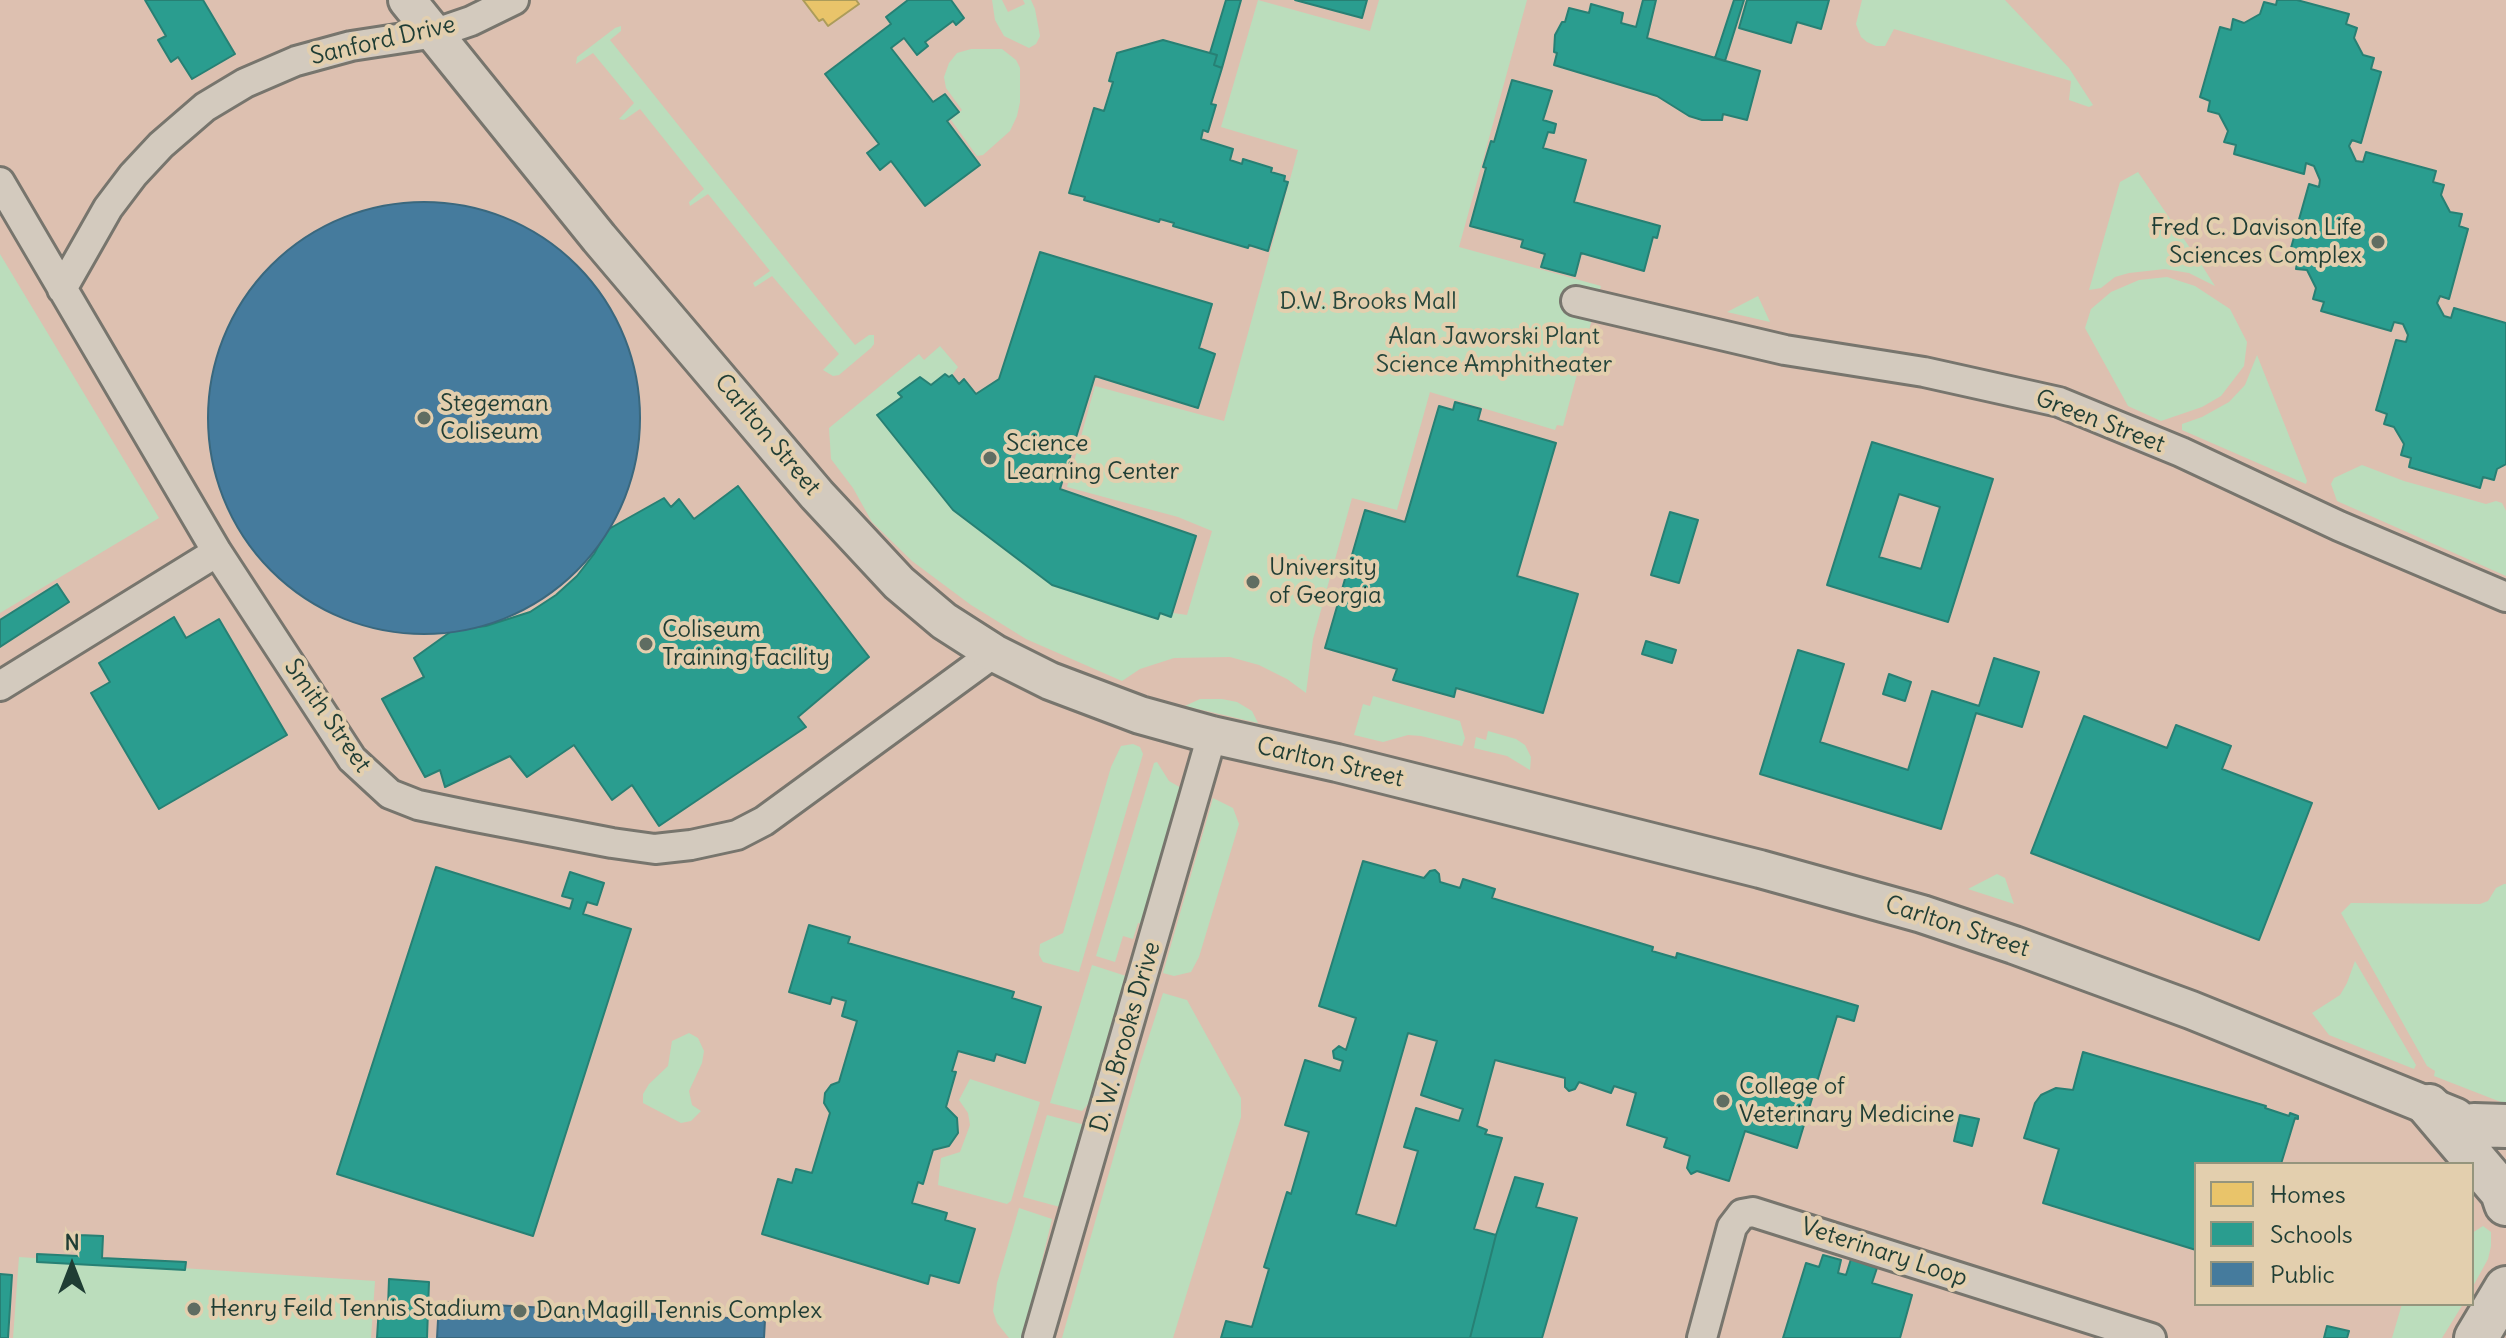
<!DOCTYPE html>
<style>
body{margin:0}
#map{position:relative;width:2506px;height:1338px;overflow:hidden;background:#d6c5b8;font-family:Delius,sans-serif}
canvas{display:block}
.legend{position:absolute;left:2194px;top:1162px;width:280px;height:144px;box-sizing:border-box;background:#e3cfae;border:2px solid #95957d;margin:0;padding:10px 14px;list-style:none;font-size:24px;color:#1f3d34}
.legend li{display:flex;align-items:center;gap:16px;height:40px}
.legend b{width:40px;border:2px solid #95957d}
.north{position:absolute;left:32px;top:1226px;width:80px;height:80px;-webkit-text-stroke:6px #e3cfae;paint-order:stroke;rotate:0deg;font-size:22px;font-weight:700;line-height:32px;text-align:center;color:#1f3d34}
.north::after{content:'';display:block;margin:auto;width:28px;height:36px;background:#1f3d34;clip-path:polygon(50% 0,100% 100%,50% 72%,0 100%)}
</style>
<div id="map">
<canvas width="2506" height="1338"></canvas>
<ul class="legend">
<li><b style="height:22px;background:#e9c46a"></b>Homes</li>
<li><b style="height:22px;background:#2a9d8f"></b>Schools</li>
<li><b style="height:22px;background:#457b9d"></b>Public</li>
</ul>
<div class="north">N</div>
</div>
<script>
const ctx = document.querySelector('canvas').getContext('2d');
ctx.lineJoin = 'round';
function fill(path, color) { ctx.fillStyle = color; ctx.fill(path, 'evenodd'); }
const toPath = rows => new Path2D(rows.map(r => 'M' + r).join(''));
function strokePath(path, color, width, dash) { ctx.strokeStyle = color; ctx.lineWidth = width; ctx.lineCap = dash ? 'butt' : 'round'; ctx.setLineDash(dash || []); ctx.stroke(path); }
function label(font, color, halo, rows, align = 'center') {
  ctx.font = font + ' Delius,sans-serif'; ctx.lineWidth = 8; ctx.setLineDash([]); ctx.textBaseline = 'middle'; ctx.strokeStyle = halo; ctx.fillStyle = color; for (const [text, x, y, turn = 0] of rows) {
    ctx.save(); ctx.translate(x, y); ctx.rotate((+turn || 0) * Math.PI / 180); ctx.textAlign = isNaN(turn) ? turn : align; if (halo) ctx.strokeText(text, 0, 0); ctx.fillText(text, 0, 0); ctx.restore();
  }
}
fill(toPath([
 [0,0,2506,0,2506,1338,0,1338],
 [2196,1164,2472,1164,2472,1304,2196,1304]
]), '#ddc0b0');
fill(toPath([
 [992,0,1002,0,1008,12,1025,4,1023,0,1031,0,1035,9,1040,36,1036,44,1029,48,1004,36,995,20],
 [1258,0,1370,31,1379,0,1527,0,1459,247,1601,286,1563,426,1557,425,1555,430,1430,392,1397,510,1352,498,1313,639,1306,693,1287,679,1259,665,1230,657,1174,658,1140,669,1122,681,1026,639,971,605,912,561,872,522,853,488,831,459,829,428,919,354,924,360,940,346,958,367,952,375,949,377,945,374,931,385,919,377,898,393,1052,585,1157,619,1160,613,1171,617,1173,613,1187,615,1212,531,1178,517,1067,487,1095,386,1224,421,1298,150,1221,127],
 [1862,0,2005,0,2069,68,2093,105,2089,107,2069,100,2071,81,1894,29,1885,46,1876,46,1867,42,1861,37,1856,24],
 [621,26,621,31,610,40,837,323,855,345,869,335,874,335,874,344,871,348,839,375,833,376,823,370,839,354,772,276,755,287,753,283,770,271,708,194,690,206,689,202,704,189,640,109,624,120,619,119,634,103,593,53,576,64,577,57,615,28],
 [971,49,1002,49,1016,60,1020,68,1020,102,1017,116,1010,131,983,155,977,156,951,120,962,110,946,88,944,77,949,63,957,53],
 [2138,172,2201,264,2215,286,2189,273,2165,269,2129,273,2115,277,2101,288,2089,290,2120,182],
 [0,254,159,518,0,613],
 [2167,277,2195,286,2230,309,2247,342,2244,366,2221,396,2202,407,2161,421,2128,406,2085,328,2091,309,2111,292,2139,280],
 [1758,296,1770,322,1727,312],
 [2257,355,2307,481,2306,484,2182,430,2182,424,2202,417,2229,402,2245,385],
 [2362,465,2404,481,2486,504,2496,501,2502,503,2506,511,2506,576,2337,501,2331,484,2334,478],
 [1373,696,1460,721,1465,738,1462,746,1421,736,1408,735,1383,742,1354,735,1363,704,1370,706],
 [1200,699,1222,699,1237,702,1252,711,1258,723,1185,706],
 [1488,731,1516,739,1525,745,1531,757,1530,770,1507,756,1474,748,1476,737,1486,740],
 [1133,744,1140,747,1143,754,1079,972,1043,962,1039,955,1040,944,1063,933,1111,767,1121,746],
 [1157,762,1169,781,1183,789,1146,925,1138,923,1133,939,1123,936,1115,962,1096,956,1154,763],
 [1213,798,1233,808,1239,824,1199,957,1191,972,1174,976,1163,973],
 [1997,874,2005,878,2014,904,1968,889],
 [2504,884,2506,884,2506,1104,2434,1076,2435,1071,2427,1066,2341,913,2351,903,2480,904,2488,901,2496,888],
 [2355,961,2416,1065,2414,1069,2329,1035,2312,1013,2340,995,2347,983],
 [1092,965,1129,977,1092,1100,1082,1111,1050,1103],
 [1163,993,1187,1000,1241,1098,1241,1117,1173,1338,1062,1338,1140,1064],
 [689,1033,698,1038,704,1051,702,1063,689,1091,692,1105,701,1111,691,1121,681,1123,643,1103,643,1094,649,1084,668,1066,672,1041],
 [970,1079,1040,1102,1011,1201,1007,1204,938,1185,941,1158,960,1152,970,1125,968,1113,959,1100],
 [1047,1115,1085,1125,1060,1207,1023,1197],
 [1019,1208,1052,1219,1024,1335,1022,1338,1009,1338,997,1323,993,1311,997,1283],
 [2483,1226,2491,1232,2491,1246,2488,1259,2472,1288,2472,1233],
 [19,1257,375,1281,371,1338,13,1338],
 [2402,1304,2463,1304,2442,1338,2392,1338]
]), '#bbddbc');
const homes = toPath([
 [803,0,856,0,859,4,828,26,823,19,819,21,803,0]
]);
fill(homes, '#e9c46a');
strokePath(homes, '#ac9c5a', 2);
const schools = toPath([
 [145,0,203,0,235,54,192,79,178,57,171,62,158,40,166,36,145,0],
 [908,0,951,0,964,18,956,25,953,21,925,42,928,46,917,55,904,38,891,48,933,102,945,94,959,112,947,121,980,165,925,206,891,161,880,170,867,153,879,144,825,74,891,24,886,17,908,0],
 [1226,0,1241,0,1222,68,1214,65,1217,55,1210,53,1226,0],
 [1295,0,1367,0,1362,18,1295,0],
 [1643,0,1656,0,1647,38,1760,71,1747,120,1723,114,1722,120,1702,120,1689,116,1657,96,1554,65,1557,53,1554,52,1555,35,1562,22,1565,22,1569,8,1589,13,1591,4,1623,13,1621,23,1636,27,1643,0],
 [1734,0,1744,0,1725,61,1715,58,1734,0],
 [1747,0,1829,0,1821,29,1797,22,1791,43,1739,28,1747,0],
 [2277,0,2297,0,2349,14,2346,24,2357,28,2354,38,2363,55,2374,58,2371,69,2381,72,2361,143,2352,140,2349,146,2356,161,2363,162,2366,152,2436,171,2433,182,2444,185,2441,195,2450,212,2462,214,2459,226,2468,229,2449,299,2440,296,2437,303,2444,316,2451,318,2454,308,2506,323,2506,464,2497,469,2494,480,2483,477,2480,488,2409,467,2411,458,2401,455,2404,444,2394,427,2384,424,2387,414,2376,410,2396,340,2406,342,2408,335,2403,324,2394,322,2391,331,2321,311,2324,302,2313,299,2316,288,2307,270,2296,269,2298,257,2289,255,2309,184,2319,187,2320,180,2314,166,2306,163,2304,174,2234,154,2236,145,2224,142,2228,131,2219,114,2208,111,2210,101,2200,97,2220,27,2231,30,2233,19,2244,23,2260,14,2264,2,2276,5,2277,0],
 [1163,40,1217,55,1214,65,1222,68,1211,104,1216,105,1208,132,1203,130,1201,139,1233,149,1230,160,1242,164,1243,159,1272,168,1271,172,1285,176,1284,181,1288,182,1268,251,1249,245,1248,248,1173,226,1174,223,1160,219,1159,222,1084,200,1085,197,1069,193,1094,108,1104,111,1113,82,1109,81,1117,53,1163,40],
 [1512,80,1552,91,1543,120,1556,124,1554,133,1548,132,1543,148,1586,160,1574,202,1660,226,1657,238,1653,237,1644,271,1581,253,1575,276,1541,267,1545,254,1521,247,1523,240,1470,226,1486,168,1483,167,1491,141,1494,142,1512,80],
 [1040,252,1212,304,1199,348,1215,354,1198,408,1095,376,1060,489,1196,536,1171,617,1160,613,1158,619,1052,585,953,510,877,415,902,397,898,393,920,377,931,385,945,374,949,377,952,375,959,384,964,379,976,394,999,379,1040,252],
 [1455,402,1481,409,1478,420,1556,443,1517,576,1578,594,1543,713,1456,688,1454,697,1393,680,1397,669,1325,648,1365,510,1405,522,1439,406,1453,410,1455,402],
 [1872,442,1993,479,1948,622,1827,585,1872,442],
 [1899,494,1940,507,1921,569,1879,557,1899,494],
 [738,486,869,657,798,717,806,727,659,826,632,785,612,800,574,745,527,777,510,756,445,787,440,770,425,777,382,699,424,677,414,658,453,630,486,626,530,612,556,595,577,576,594,554,607,530,664,498,671,507,679,499,694,519,738,486],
 [1670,512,1698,520,1679,583,1651,575,1670,512],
 [57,584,69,602,0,647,0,620,57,584],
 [174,617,186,638,219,619,287,735,159,809,91,693,110,682,99,663,174,617],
 [1646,641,1676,650,1672,663,1642,654,1646,641],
 [1798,650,1844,664,1820,742,1908,770,1932,691,1979,706,1994,658,2039,672,2022,727,1976,713,1941,829,1760,774,1798,650],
 [1889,674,1911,682,1905,701,1883,694,1889,674],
 [2084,716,2167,748,2176,725,2231,746,2222,769,2312,803,2259,940,2031,853,2084,716],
 [1363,861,1424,878,1430,871,1435,870,1439,874,1440,882,1460,888,1463,879,1495,889,1492,898,1653,947,1652,951,1676,958,1677,953,1858,1006,1854,1021,1837,1016,1797,1148,1745,1131,1729,1181,1697,1171,1691,1174,1687,1168,1690,1156,1664,1147,1667,1138,1627,1125,1636,1093,1614,1086,1611,1093,1579,1082,1575,1089,1569,1091,1565,1087,1565,1078,1495,1060,1477,1126,1487,1130,1485,1134,1502,1138,1474,1229,1496,1235,1470,1338,1221,1338,1226,1321,1252,1327,1269,1269,1264,1267,1287,1192,1291,1194,1309,1132,1285,1125,1305,1060,1340,1071,1343,1061,1334,1058,1333,1051,1339,1046,1346,1050,1356,1018,1319,1006,1363,861],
 [1408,1033,1437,1041,1421,1095,1463,1109,1459,1121,1416,1108,1404,1147,1418,1151,1396,1226,1356,1214,1408,1033],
 [436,867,570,909,573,899,562,896,570,872,604,883,597,905,587,902,583,914,631,929,533,1236,337,1174,436,867],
 [809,925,850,937,848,943,1014,992,1012,998,1041,1007,1025,1063,996,1054,994,1061,958,1051,952,1071,956,1072,946,1107,957,1118,958,1133,949,1146,933,1150,923,1184,918,1182,912,1203,947,1213,945,1220,975,1229,959,1283,930,1275,928,1284,762,1234,778,1179,792,1183,796,1169,812,1173,830,1113,824,1103,825,1093,831,1085,839,1082,857,1021,842,1016,846,1001,832,997,830,1004,789,992,809,925],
 [2083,1052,2266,1106,2265,1108,2289,1116,2290,1113,2298,1116,2298,1119,2295,1118,2281,1164,2196,1164,2196,1250,2043,1203,2059,1149,2024,1138,2035,1103,2041,1095,2056,1088,2073,1090,2083,1052],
 [1960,1115,1979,1119,1972,1146,1954,1141,1960,1115],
 [1515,1177,1543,1184,1536,1207,1577,1218,1542,1338,1470,1338,1496,1235,1515,1177],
 [79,1235,103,1236,102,1258,186,1262,185,1270,37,1262,37,1254,78,1256,79,1235],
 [1823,1255,1841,1260,1838,1273,1846,1275,1851,1259,1877,1268,1872,1283,1912,1295,1900,1338,1783,1338,1806,1263,1819,1267,1823,1255],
 [0,1274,12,1275,8,1338,0,1338,0,1274],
 [389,1279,429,1282,427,1338,377,1338,379,1306,388,1307,389,1279],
 [2327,1326,2349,1331,2347,1338,2324,1338,2327,1326]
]);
fill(schools, '#2a9d8f');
strokePath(schools, '#278074', 2);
const public = toPath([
 '208 418a216 216 0 1 1 432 0a216 216 0 1 1-432 0Z',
 [439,1302,765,1320,764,1338,437,1338,439,1302]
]);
fill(public, '#457b9d');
strokePath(public, '#3a687e', 2);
const minor = toPath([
 [0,182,217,552,352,759,390,794,418,805,471,816,612,843,655,849,691,845,737,835,764,821,994,653],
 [62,289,108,208,133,175,161,145,205,107,245,83,296,61,351,46,436,33,471,21,514,0],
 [1576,301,1785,350,1924,372,2059,402,2181,452,2339,526,2506,597],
 [0,686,217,552],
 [1038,1338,1212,735],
 [1702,1338,1732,1227,1742,1214,1753,1212,2151,1338]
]);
const tertiary = toPath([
 [407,0,599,238,817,495,899,583,944,621,994,653,1050,681,1140,715,1212,735,1337,763,1760,869,1922,914,2014,945,2191,1010,2456,1117]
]);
const secondary = toPath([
 [2429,1106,2502,1192,2506,1204],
 [2474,1125,2506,1126],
 [2476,1338,2506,1288]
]);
strokePath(minor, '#77756d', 34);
strokePath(tertiary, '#77756d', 42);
strokePath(secondary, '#77756d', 48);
strokePath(minor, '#d3cabe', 28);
strokePath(tertiary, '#d3cabe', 36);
strokePath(secondary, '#d3cabe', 42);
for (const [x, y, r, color] of [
 [2378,242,8,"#5f6d62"],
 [424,418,8,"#5f6d62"],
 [990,458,8,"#5f6d62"],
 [1253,582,8,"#5f6d62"],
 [646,644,8,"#5f6d62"],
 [1723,1101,8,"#5f6d62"],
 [194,1309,8,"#5f6d62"],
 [520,1311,8,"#5f6d62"]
]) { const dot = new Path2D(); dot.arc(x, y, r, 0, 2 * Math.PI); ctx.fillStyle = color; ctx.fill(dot); strokePath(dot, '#e3cfae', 3); }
label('24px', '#1f3d34', '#e3cfae', [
 ["Sanford Drive",383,41,-13],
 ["Green Street",2100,422,21],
 ["Carlton Street",767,435,50],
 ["Smith Street",327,716,55],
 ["Carlton Street",1330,763,13],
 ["Carlton Street",1957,927,18],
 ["D. W. Brooks Drive",1126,1037,-74],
 ["Veterinary Loop",1884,1253,18]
]);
label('24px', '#1f3d34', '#e3cfae', [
 ["Fred C. Davison Life",2362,228,"right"],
 ["Sciences Complex",2362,256,"right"],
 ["Stegeman",440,404],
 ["Coliseum",440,432],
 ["Science",1006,444],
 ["Learning Center",1006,472],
 ["University",1269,568],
 ["of Georgia",1269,596],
 ["Coliseum",662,630],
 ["Training Facility",662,658],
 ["College of",1739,1087],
 ["Veterinary Medicine",1739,1115],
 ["Henry Feild Tennis Stadium",210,1309],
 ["Dan Magill Tennis Complex",536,1311]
], 'left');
label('24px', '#26463b', '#e3cfae', [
 ["D.W. Brooks Mall",1368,302],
 ["Alan Jaworski Plant",1494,337],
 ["Science Amphitheater",1494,365]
]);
</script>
